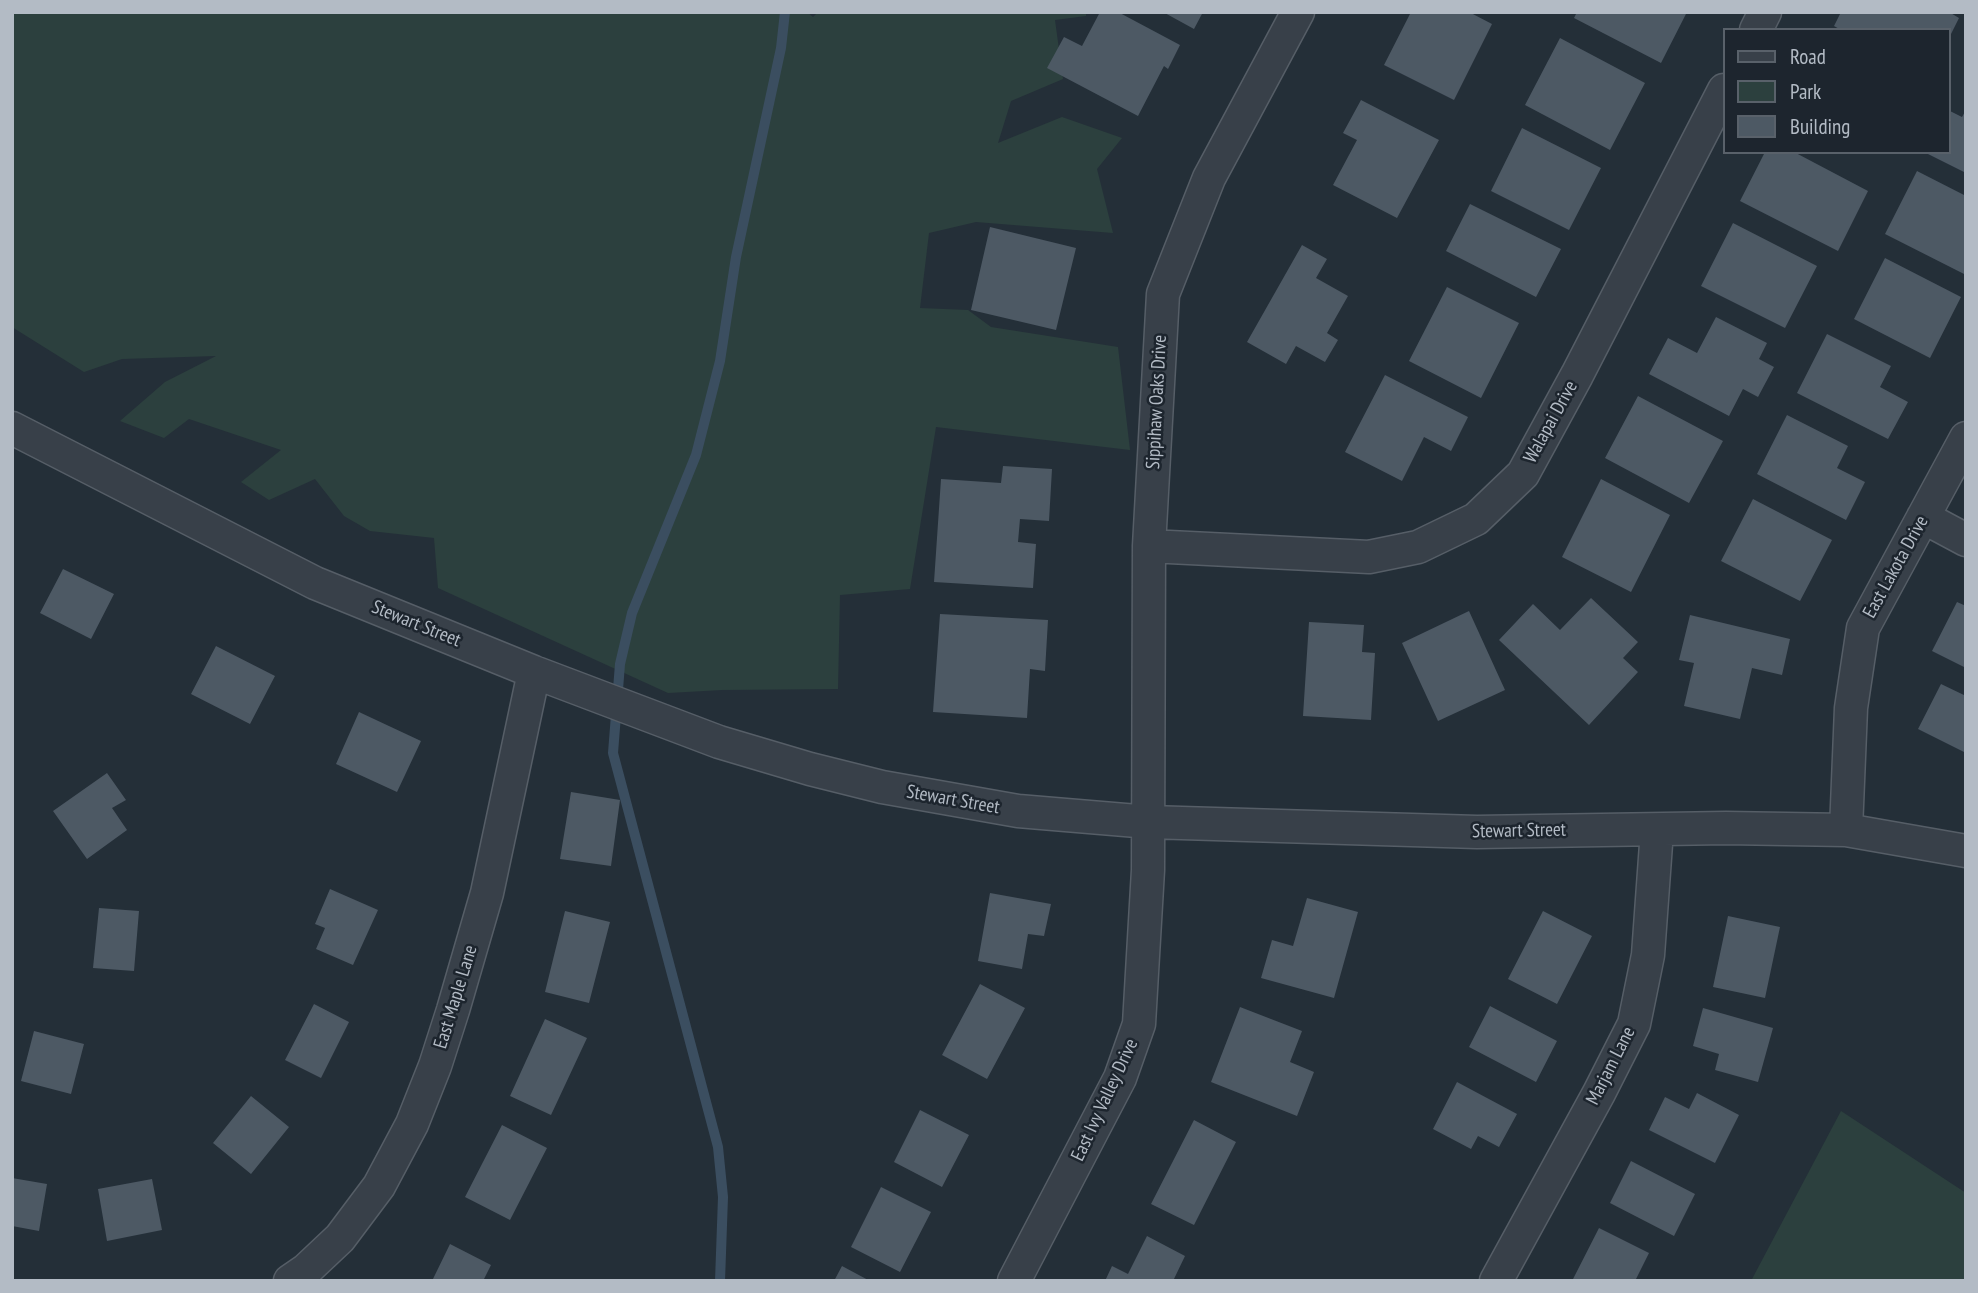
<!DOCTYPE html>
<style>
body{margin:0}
#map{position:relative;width:1978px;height:1293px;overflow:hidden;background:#242f38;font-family:"PT Sans Narrow",sans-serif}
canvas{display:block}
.frame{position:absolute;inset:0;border:14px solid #b3bbc5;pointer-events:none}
.legend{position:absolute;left:1723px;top:28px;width:228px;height:126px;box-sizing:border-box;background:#1d252e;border:2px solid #59616a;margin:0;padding:9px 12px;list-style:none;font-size:21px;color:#b3bbc5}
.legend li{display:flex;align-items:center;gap:14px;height:35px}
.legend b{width:35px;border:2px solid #59616a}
</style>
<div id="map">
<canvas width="1978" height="1293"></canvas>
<div class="frame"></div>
<ul class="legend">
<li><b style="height:9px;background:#384049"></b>Road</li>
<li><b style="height:19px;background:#2c403e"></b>Park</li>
<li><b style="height:19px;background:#4d5964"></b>Building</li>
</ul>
</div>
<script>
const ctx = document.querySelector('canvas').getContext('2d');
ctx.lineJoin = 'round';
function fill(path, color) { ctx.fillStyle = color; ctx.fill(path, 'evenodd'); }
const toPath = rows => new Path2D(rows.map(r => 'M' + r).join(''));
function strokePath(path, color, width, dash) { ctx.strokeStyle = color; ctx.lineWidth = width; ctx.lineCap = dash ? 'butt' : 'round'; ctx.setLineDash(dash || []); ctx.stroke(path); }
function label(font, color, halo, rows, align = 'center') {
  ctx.font = font + ' "PT Sans Narrow",sans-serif'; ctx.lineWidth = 5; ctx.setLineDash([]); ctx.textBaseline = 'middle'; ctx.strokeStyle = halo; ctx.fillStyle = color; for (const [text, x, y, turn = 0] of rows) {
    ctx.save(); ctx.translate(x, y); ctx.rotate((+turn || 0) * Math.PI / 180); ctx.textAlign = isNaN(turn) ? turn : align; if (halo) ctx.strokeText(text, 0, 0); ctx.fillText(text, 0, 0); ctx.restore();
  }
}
fill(toPath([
 [12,12,807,12,813,17,818,12,1086,12,1086,16,1055,20,1063,79,1011,101,998,143,1062,117,1122,138,1097,169,1113,233,976,222,929,233,920,308,968,310,991,327,1118,347,1130,450,936,427,910,589,840,595,838,689,722,690,668,693,438,588,434,538,370,531,344,516,315,479,269,500,241,482,281,450,189,419,164,438,120,421,165,382,216,356,122,359,84,372,12,327],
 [1841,1111,1966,1193,1966,1281,1751,1281]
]), '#2c403e');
strokePath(toPath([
 [720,1281,723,1197,718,1147,613,753,620,664,632,613,696,455,720,361,736,257,781,48,785,12]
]), '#3b4e60', 10);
fill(toPath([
 [1100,12,1118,12,1180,45,1168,69,1164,66,1138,116,1047,68,1064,37,1082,46],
 [1163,12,1203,12,1194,29],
 [1411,12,1469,12,1492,24,1454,100,1384,65],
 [1577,12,1687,12,1661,63,1574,18],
 [1841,12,1949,12,1959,18,1948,40,1948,30,1841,30,1834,26],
 [1560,38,1645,83,1610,150,1525,105],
 [1361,100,1439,140,1397,218,1333,185,1357,140,1343,133],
 [1948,110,1962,117,1966,110,1966,173,1924,152,1948,152],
 [1522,128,1601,168,1569,230,1491,191],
 [1765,152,1794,152,1868,191,1838,251,1740,201],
 [1917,171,1966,196,1966,275,1885,234],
 [1470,204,1561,249,1536,297,1446,251],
 [1733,223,1817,266,1785,328,1701,286],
 [990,227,1076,248,1056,330,971,310],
 [1302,245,1327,259,1316,278,1348,296,1327,333,1338,340,1325,362,1296,346,1286,364,1247,342],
 [1885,258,1961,297,1930,358,1854,319],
 [1447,287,1519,323,1481,398,1409,361],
 [1716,317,1767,343,1759,359,1774,367,1758,397,1743,389,1729,416,1649,374,1668,338,1697,353],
 [1827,334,1891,366,1880,387,1908,402,1888,439,1797,393],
 [1385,375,1468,417,1451,451,1424,437,1402,481,1345,452],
 [1638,396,1723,441,1689,503,1605,458],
 [1787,415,1848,446,1837,468,1865,482,1846,520,1757,474],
 [1003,466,1052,469,1049,521,1020,519,1018,542,1036,544,1033,588,934,582,941,479,1001,483],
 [1601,479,1670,515,1631,592,1562,557],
 [1753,499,1832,540,1800,601,1721,561],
 [63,569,114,594,91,639,40,613],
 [1591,598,1638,642,1623,658,1638,672,1589,725,1499,640,1533,604,1560,630],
 [1957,602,1966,606,1966,668,1932,651],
 [1469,611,1505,690,1438,721,1402,643],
 [940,614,1048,620,1045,671,1030,669,1027,718,933,712],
 [1690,615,1790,639,1782,675,1752,668,1740,719,1684,706,1694,663,1679,660],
 [1309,622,1364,625,1362,652,1375,653,1371,720,1303,716],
 [216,646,275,676,250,724,191,694],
 [1941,684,1966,696,1966,753,1918,729],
 [359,712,421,741,397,792,336,764],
 [107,773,126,800,112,808,127,830,87,859,53,811],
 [571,792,620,800,611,866,560,859],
 [330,889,378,910,353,965,316,949,325,928,315,924],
 [990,893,1051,904,1044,936,1028,934,1022,969,978,961],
 [1307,898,1358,912,1334,998,1261,978,1272,940,1293,946],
 [99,908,139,911,134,971,93,968],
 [565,911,610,922,589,1003,545,992],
 [1543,911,1592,936,1557,1004,1508,979],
 [1728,916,1780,927,1765,998,1713,987],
 [980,984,1025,1008,987,1079,942,1055],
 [314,1004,349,1022,321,1078,285,1060],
 [1490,1006,1557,1041,1536,1082,1469,1047],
 [1240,1007,1302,1031,1290,1062,1314,1072,1297,1116,1211,1082],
 [1703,1008,1773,1028,1758,1082,1715,1070,1719,1054,1693,1046],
 [545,1019,587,1038,551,1115,510,1096],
 [34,1031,84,1044,71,1094,21,1081],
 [1457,1082,1517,1114,1499,1147,1478,1136,1471,1149,1433,1129],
 [1697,1093,1739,1115,1715,1163,1649,1130,1665,1097,1689,1109],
 [251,1096,289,1127,251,1174,213,1143],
 [920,1110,969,1135,942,1187,894,1162],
 [1194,1120,1236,1142,1194,1225,1151,1204],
 [502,1125,547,1148,510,1220,465,1197],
 [1631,1161,1695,1194,1674,1236,1610,1203],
 [12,1178,47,1184,39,1231,12,1226],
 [152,1179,162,1230,107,1241,98,1189],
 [881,1187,931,1212,900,1272,851,1247],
 [1599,1228,1649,1253,1635,1281,1572,1281],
 [1147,1236,1185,1256,1173,1281,1105,1281,1112,1266,1128,1274],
 [450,1244,491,1265,483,1281,432,1281],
 [842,1266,870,1281,834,1281]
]), '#4d5964');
const street = toPath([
 [1756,30,1765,12],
 [12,428,315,583,534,672,719,742,810,769,882,787,1018,811,1149,822,1477,832,1726,828,1846,830,1966,851],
 [1923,517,1966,540],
 [1149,546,1369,557,1418,547,1476,519,1523,474,1577,375,1724,90],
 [1846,830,1851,708,1863,628,1966,438],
 [290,1281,306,1270,340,1238,379,1186,412,1124,435,1066,453,1010,487,893,534,672],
 [1014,1281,1120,1078,1139,1024,1148,870,1149,546,1163,294,1209,178,1298,12],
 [1496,1281,1599,1093,1634,1024,1648,955,1657,830]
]);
strokePath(street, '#565e67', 35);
strokePath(street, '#384049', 32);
label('19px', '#b3bbc5', '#1d252e', [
 ["Sippihaw Oaks Drive",1157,402,-87],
 ["Walapai Drive",1551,422,-61],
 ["East Lakota Drive",1896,567,-61],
 ["Stewart Street",416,624,22],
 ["Stewart Street",953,800,10],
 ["Stewart Street",1519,831,-1],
 ["East Maple Lane",456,997,-73],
 ["Marjam Lane",1611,1066,-63],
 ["East Ivy Valley Drive",1105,1100,-65]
]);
</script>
